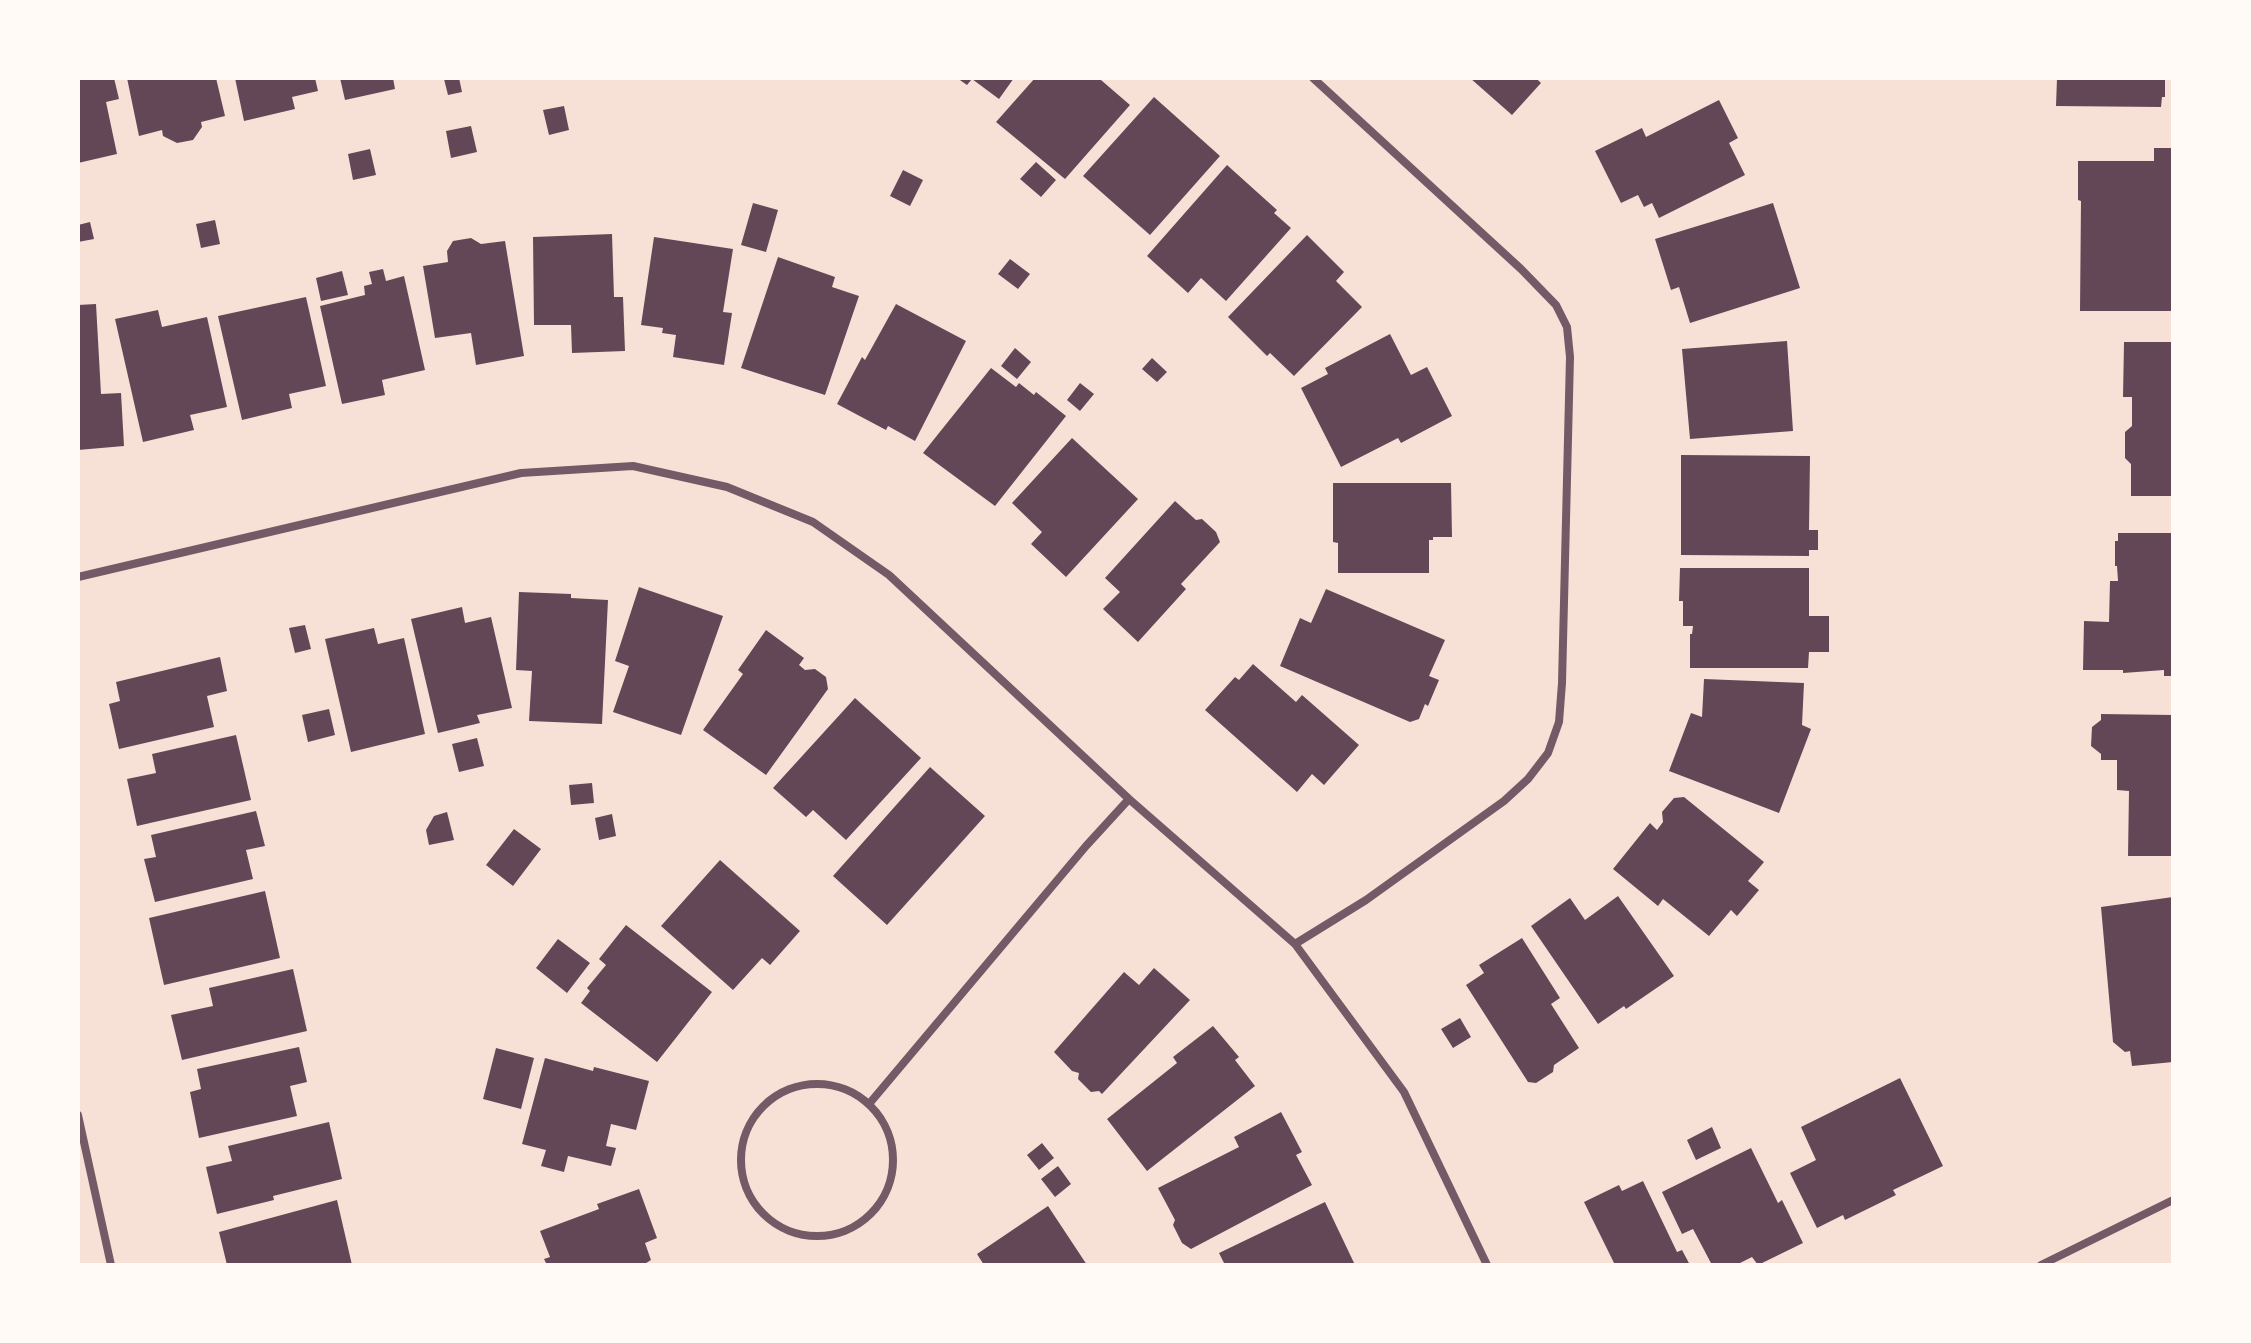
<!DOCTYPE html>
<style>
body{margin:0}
#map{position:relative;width:2251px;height:1343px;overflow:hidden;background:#f7e1d7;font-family:"Fira Sans Condensed",sans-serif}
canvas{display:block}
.frame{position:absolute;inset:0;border:80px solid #fffaf5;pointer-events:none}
</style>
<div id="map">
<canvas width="2251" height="1343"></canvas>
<div class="frame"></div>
</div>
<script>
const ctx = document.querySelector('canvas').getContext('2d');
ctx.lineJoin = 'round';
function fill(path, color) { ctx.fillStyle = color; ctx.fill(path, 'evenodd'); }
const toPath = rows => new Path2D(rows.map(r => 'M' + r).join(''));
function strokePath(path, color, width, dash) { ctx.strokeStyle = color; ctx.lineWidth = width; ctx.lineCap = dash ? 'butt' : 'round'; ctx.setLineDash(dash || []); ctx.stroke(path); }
fill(toPath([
 [78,78,114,78,119,99,106,102,117,154,78,163],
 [127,78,216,78,225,116,201,122,202,127,193,140,177,143,163,136,162,130,139,136],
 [235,78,315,78,318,91,292,97,295,109,244,121],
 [340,78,393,78,395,89,345,100],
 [451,78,459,78,462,92,448,95,444,79],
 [957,78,1014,78,999,99,972,79,967,85],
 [1035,78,1103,78,1101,80,1130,105,1065,179,996,122],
 [1470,78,1536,78,1541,83,1512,115],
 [2057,78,2165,78,2165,97,2162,97,2161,107,2056,106],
 [1154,97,1220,156,1150,235,1083,176],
 [1719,100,1738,138,1729,143,1745,175,1659,218,1652,203,1644,207,1638,195,1621,203,1595,151,1642,128,1646,137],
 [564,106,569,130,549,135,543,110],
 [471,126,477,152,451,158,446,131],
 [2154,148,2173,148,2173,311,2080,311,2081,201,2078,200,2078,161,2154,161],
 [370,149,376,175,353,180,348,154],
 [1036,162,1056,180,1041,197,1020,179],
 [1227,165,1277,210,1274,213,1291,228,1226,301,1201,278,1188,293,1147,256],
 [903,170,923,180,910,206,890,196],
 [753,203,778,210,766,252,741,245],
 [1773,203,1800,288,1690,323,1679,287,1671,290,1655,239],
 [215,220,220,244,201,248,196,224],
 [90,222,94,239,78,242,78,225],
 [612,234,614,297,623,297,625,351,572,353,571,325,534,325,533,237],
 [1307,235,1344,272,1336,281,1362,307,1294,376,1270,353,1267,356,1228,317],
 [654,237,733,249,723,312,732,313,724,365,673,357,676,335,662,333,663,328,641,325],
 [471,238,481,244,505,241,524,356,476,365,471,333,435,338,423,266,448,262,447,251,453,241],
 [778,257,835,277,832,287,859,296,825,395,741,368],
 [1010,259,1030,274,1018,289,998,274],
 [383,269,386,281,404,276,425,370,382,380,385,395,342,404,320,306,365,295,364,286,372,284,369,272],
 [342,271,348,295,321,301,316,278],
 [306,297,326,386,289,394,292,408,242,420,218,316],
 [96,304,101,394,121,393,124,446,78,450,78,305],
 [896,304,966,341,915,441,888,426,886,430,837,404,862,357,865,360],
 [158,310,162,327,207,317,227,407,190,415,194,430,143,442,115,319],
 [1390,334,1411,375,1427,367,1452,416,1401,443,1398,438,1341,467,1301,388,1328,374,1325,368],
 [1787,341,1793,431,1690,439,1682,349],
 [2124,342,2173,342,2173,496,2131,496,2131,464,2125,458,2125,432,2132,426,2132,397,2123,397],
 [1015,348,1031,362,1017,379,1001,366],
 [1152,358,1167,372,1157,382,1142,369],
 [991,368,1016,387,1019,383,1034,395,1036,392,1066,416,995,506,923,453],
 [1080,383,1094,394,1080,411,1067,400],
 [1072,438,1138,499,1066,577,1031,544,1042,532,1012,503],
 [1681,455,1810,456,1809,530,1818,530,1818,550,1809,550,1809,556,1681,555],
 [1333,483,1451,483,1452,537,1433,537,1433,540,1429,540,1429,573,1338,573,1338,543,1333,542],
 [1175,501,1196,520,1202,519,1216,532,1220,542,1181,584,1186,589,1138,642,1103,609,1120,592,1105,578],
 [2118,533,2173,533,2173,676,2164,676,2164,670,2123,673,2123,670,2083,670,2084,621,2109,622,2110,581,2118,581,2117,566,2115,566,2115,541,2118,541],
 [1680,568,1809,568,1809,616,1829,616,1829,652,1809,652,1808,668,1690,668,1690,634,1692,634,1693,626,1683,626,1683,601,1679,601],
 [639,587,723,616,681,735,613,712,629,666,615,661],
 [1326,589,1445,640,1429,676,1439,680,1428,706,1425,704,1419,719,1410,722,1280,666,1300,618,1311,623],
 [519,592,571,594,571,598,608,600,602,724,529,721,532,671,516,670],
 [462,607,465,623,491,617,512,708,477,715,480,723,438,733,411,619],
 [305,625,311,649,295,653,289,628],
 [374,628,378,644,404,638,425,734,351,752,325,639],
 [766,630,804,658,799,665,805,670,815,669,826,677,828,689,766,775,703,730,743,674,738,670],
 [220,657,227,691,207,696,214,727,119,749,109,704,120,701,116,682],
 [1253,664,1296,702,1302,695,1359,745,1324,785,1312,774,1297,792,1205,710,1235,677,1239,680],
 [1704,679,1804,683,1802,725,1811,729,1779,813,1669,771,1691,713,1702,717],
 [855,698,921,758,846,840,813,810,806,817,773,788],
 [329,709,335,735,308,742,302,715],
 [2101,714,2173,715,2173,856,2128,856,2129,791,2117,790,2117,760,2101,760,2101,754,2091,746,2092,727,2101,720],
 [236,735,251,800,137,826,127,779,156,773,152,754],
 [477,738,484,766,459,772,452,744],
 [930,767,985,816,887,925,833,876],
 [592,783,594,803,571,805,569,785],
 [1684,797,1764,862,1748,881,1759,890,1737,916,1731,910,1709,936,1663,899,1658,906,1613,869,1650,823,1657,830,1663,822,1662,812,1674,798],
 [256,811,265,846,246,850,253,879,155,902,144,859,156,857,151,835],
 [447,812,454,840,429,845,426,830,434,816],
 [612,814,616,836,599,840,595,818],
 [514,829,541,849,513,886,486,865],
 [720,860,800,931,770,965,762,958,733,990,661,926],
 [265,891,280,958,164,985,149,918],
 [1618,896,1674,976,1626,1009,1624,1006,1598,1024,1531,926,1570,898,1585,920],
 [2173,897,2173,1062,2132,1066,2130,1051,2125,1052,2113,1042,2101,907],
 [626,925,712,992,657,1062,581,1003,590,991,587,988,606,965,599,959],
 [1522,938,1560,998,1551,1004,1579,1048,1554,1065,1553,1072,1536,1083,1528,1082,1466,985,1484,973,1479,965],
 [558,939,590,963,567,993,536,968],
 [1154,968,1190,1000,1102,1094,1099,1091,1091,1092,1078,1079,1079,1073,1072,1071,1054,1052,1124,972,1139,985],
 [293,969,307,1031,182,1060,171,1015,213,1006,209,988],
 [1460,1018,1471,1037,1453,1048,1441,1029],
 [1213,1026,1239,1057,1235,1060,1255,1086,1147,1171,1107,1119,1177,1063,1173,1057],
 [299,1047,307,1082,290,1086,297,1116,199,1138,190,1092,201,1089,197,1069],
 [496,1048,534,1058,521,1109,483,1099],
 [545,1058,593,1071,594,1067,649,1081,636,1130,611,1124,606,1146,616,1148,611,1166,568,1156,564,1172,541,1166,546,1150,522,1144],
 [1900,1078,1943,1166,1893,1190,1896,1195,1845,1220,1843,1215,1817,1228,1790,1173,1816,1160,1801,1127],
 [1281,1112,1302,1152,1296,1155,1312,1185,1191,1249,1182,1243,1173,1225,1175,1220,1158,1188,1239,1147,1234,1137],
 [329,1122,342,1179,273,1196,274,1200,217,1214,206,1167,232,1161,228,1146],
 [1712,1127,1721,1148,1696,1160,1687,1140],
 [1042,1143,1054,1158,1039,1170,1027,1155],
 [1751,1148,1778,1203,1782,1200,1803,1243,1758,1265,1752,1257,1736,1265,1712,1265,1693,1229,1682,1234,1662,1192],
 [1058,1166,1071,1184,1055,1197,1041,1179],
 [1643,1181,1677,1252,1682,1250,1690,1265,1615,1265,1584,1202,1619,1185,1622,1191],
 [639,1189,657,1238,645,1243,651,1260,643,1265,547,1265,544,1259,550,1257,540,1231,599,1209,597,1204],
 [337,1200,352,1265,227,1265,219,1232],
 [1325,1202,1355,1265,1225,1265,1219,1253],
 [1048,1206,1087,1265,984,1265,977,1254]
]), '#644757');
strokePath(toPath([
 [78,577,521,473,633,466,727,487,813,522,889,575,1129,799,1295,944,1404,1092,1487,1265],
 [1295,944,1366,900,1504,801,1528,779,1548,753,1559,722,1562,683,1570,357,1567,327,1556,305,1521,269,1313,78],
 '741 1160a76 76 0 1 1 152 0a76 76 0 1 1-152 0Z',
 [869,1104,1086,846,1129,799],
 [78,1115,111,1265],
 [2041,1265,2173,1200]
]), '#755966', 8);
</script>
